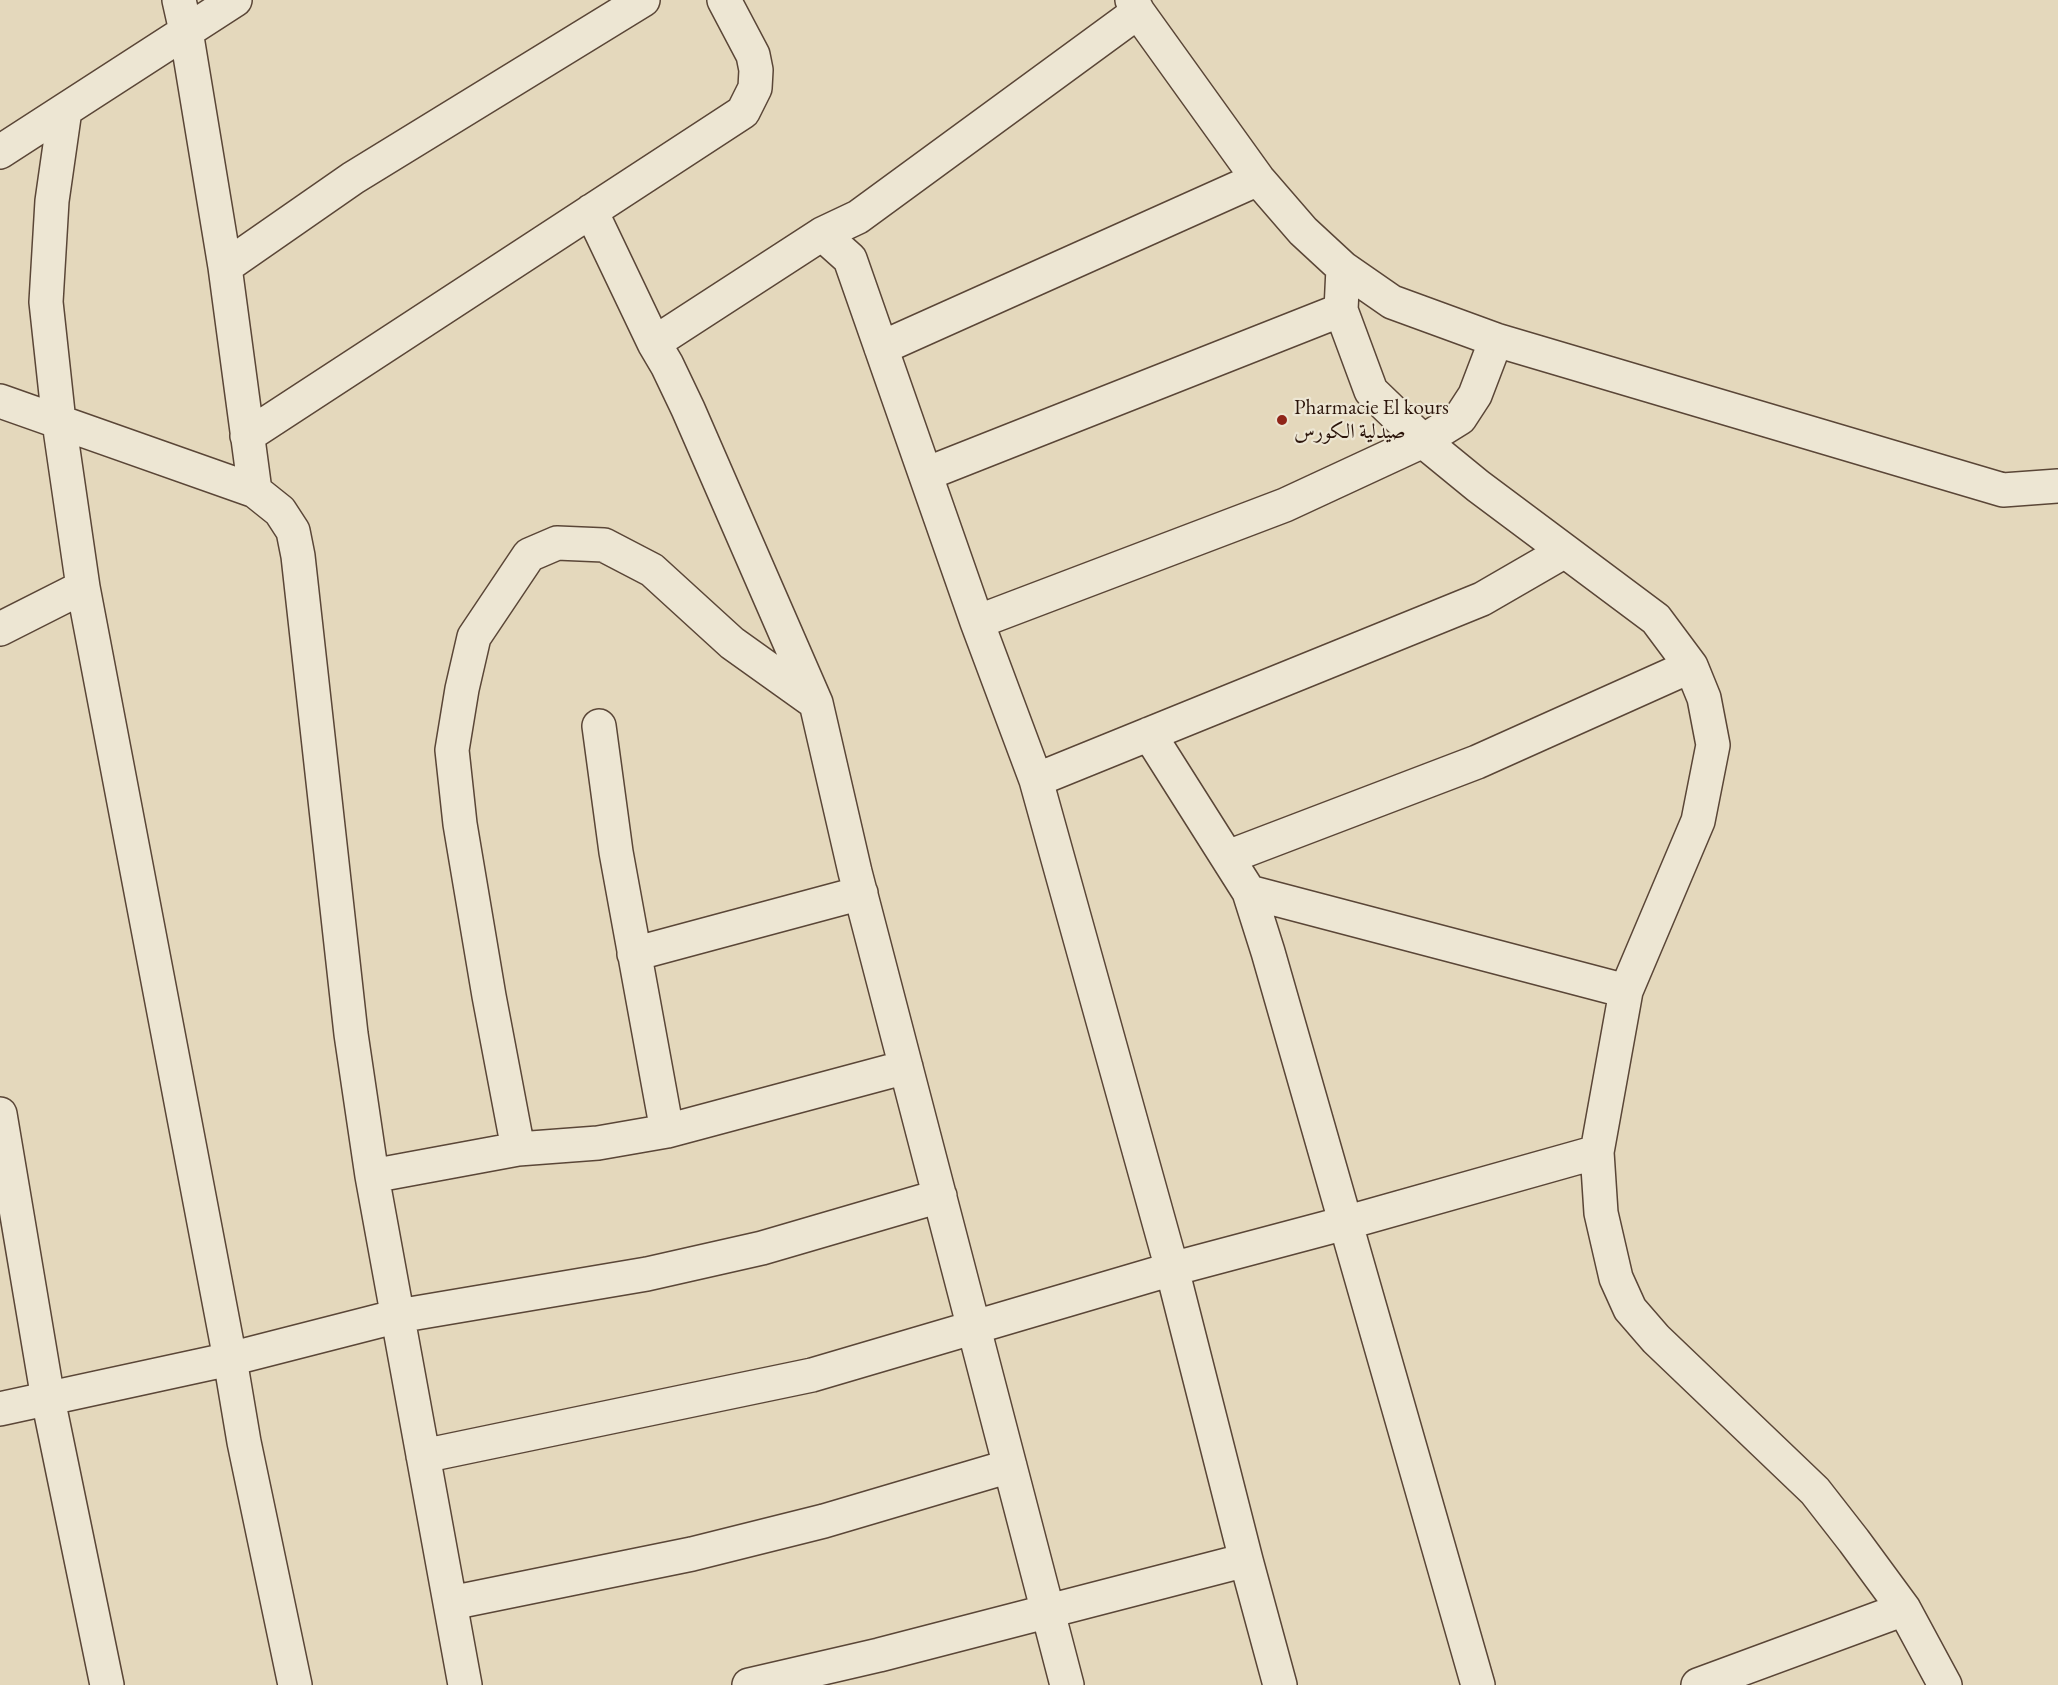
<!DOCTYPE html>
<meta charset="utf-8">
<style>
body{margin:0}
canvas{display:block;background:#e4d8bc}
</style>
<canvas width="2058" height="1685"></canvas>
<script>
const ctx = document.querySelector('canvas').getContext('2d');
ctx.lineJoin = 'round';
const toPath = rows => new Path2D(rows.map(r => 'M' + r).join(''));
function strokePath(path, color, width, dash) { ctx.strokeStyle = color; ctx.lineWidth = width; ctx.lineCap = dash ? 'butt' : 'round'; ctx.setLineDash(dash || []); ctx.stroke(path); }
function label(font, color, halo, rows, align = 'center') {
  ctx.font = font + ' "EB Garamond",Amiri,serif'; ctx.lineWidth = 4.5; ctx.setLineDash([]); ctx.textBaseline = 'middle'; ctx.strokeStyle = halo; ctx.fillStyle = color; for (const [text, x, y, turn = 0] of rows) {
    ctx.save(); ctx.translate(x, y); ctx.rotate((+turn || 0) * Math.PI / 180); ctx.textAlign = isNaN(turn) ? turn : align; if (halo) ctx.strokeText(text, 0, 0); ctx.fillText(text, 0, 0); ctx.restore();
  }
}
const minor = toPath([
 [179,0,186,31,225,267,255,491],
 [1132,0,1138,12,1258,179,1303,231,1343,268,1392,302,1496,340,2003,490,2058,486],
 [1138,12,858,217,822,234,850,259,977,622,1036,780,1172,1269,1246,1560,1280,1685],
 [65,110,52,201,46,302,59,422,83,587,230,1359,244,1442,295,1685],
 [0,152,235,0],
 [591,211,654,343],
 [822,234,654,343,667,365,688,409,816,703,855,872,1067,1685],
 [225,267,353,178,643,0],
 [1343,268,1341,310,1371,391,1423,441,1478,486,1656,619,1691,666,1704,698,1713,745,1698,821,1626,991,1597,1152,1601,1213,1616,1278,1630,1309,1656,1339,1815,1491,1854,1541,1904,1609,1945,1685],
 [881,348,1258,179],
 [0,401,255,491,280,511,293,531,298,556,351,1034,372,1176,465,1685],
 [247,436,743,112,755,88,756,70,753,55,724,0],
 [926,474,1341,310],
 [977,622,1285,505,1423,441,1460,418,1475,395,1496,340],
 [0,629,83,587],
 [599,726,616,852,667,1131],
 [1149,734,1249,892,1268,952,1478,1685],
 [1036,780,1482,599,1565,551],
 [1228,857,1477,762,1691,666],
 [1249,892,1626,991],
 [634,954,861,893],
 [0,1114,48,1399,107,1685],
 [518,1149,489,996,460,824,452,750,462,689,474,637,529,555,557,543,604,545,652,570,732,643,816,703],
 [372,1176,518,1149,598,1143,667,1131,906,1067],
 [0,1409,230,1359,398,1316,647,1274,762,1248,940,1196],
 [423,1456,812,1375,1172,1269,1345,1223,1597,1152],
 [451,1603,692,1554,824,1521,1010,1466],
 [749,1685,879,1655,1246,1560],
 [1698,1685,1904,1609]
]);
strokePath(minor, '#5a4637', 36);
strokePath(minor, '#ede6d3', 33);
for (const [x, y, r, color] of [
 [1282,420,6,"#8f2418"]
]) { const dot = new Path2D(); dot.arc(x, y, r, 0, 2 * Math.PI); ctx.fillStyle = color; ctx.fill(dot); strokePath(dot, '#ede6d3', 2); }
label('21px', '#2c150b', '#ede6d3', [
 ["Pharmacie El kours",1294,408],
 ["صيدلية الكورس",1294,432]
], 'left');
</script>
